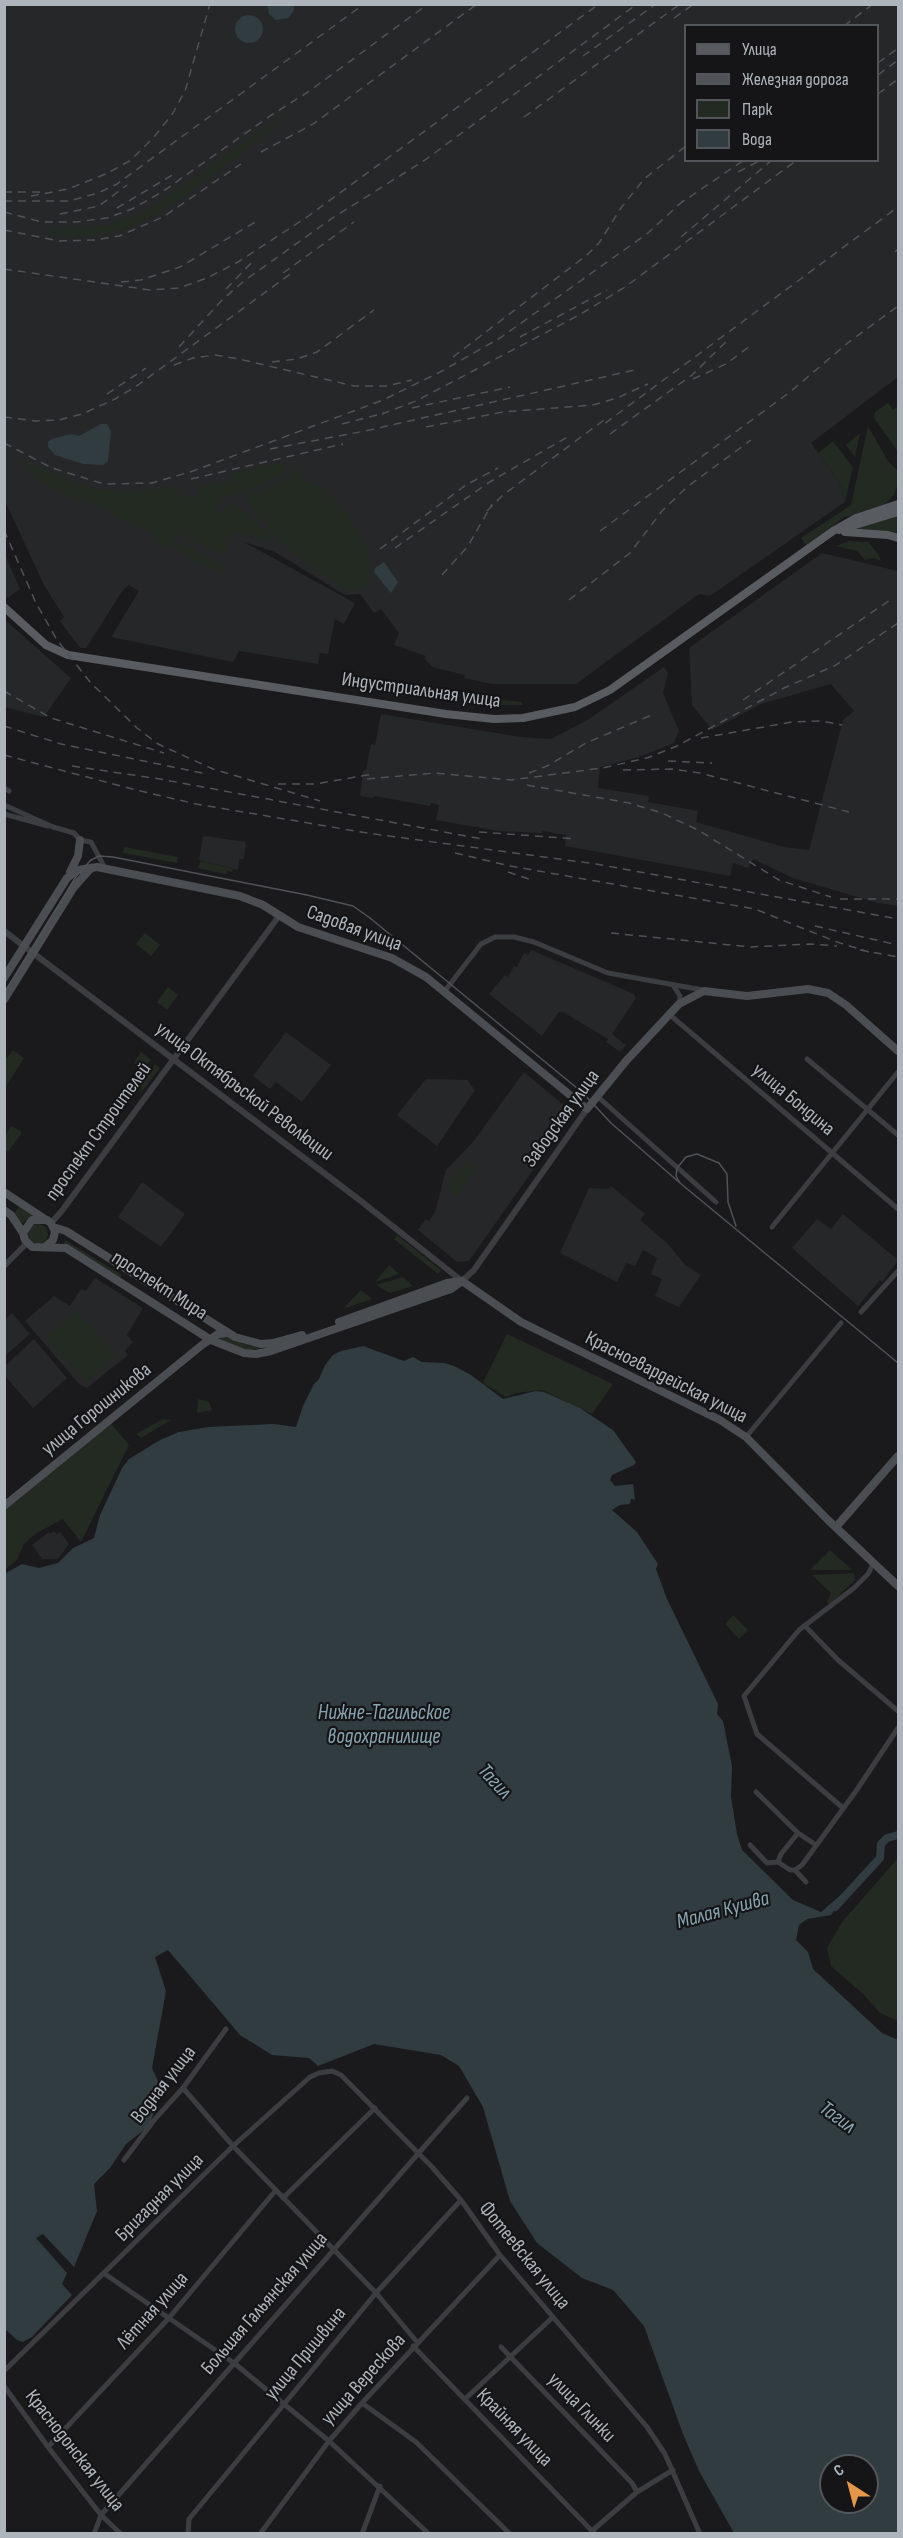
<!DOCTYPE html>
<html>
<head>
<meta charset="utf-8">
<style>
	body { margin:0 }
	#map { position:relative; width:903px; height:2538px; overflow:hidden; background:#1a1a1c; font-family:"Sofia Sans Condensed",sans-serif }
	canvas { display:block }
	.frame { position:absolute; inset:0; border:6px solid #aeb4bb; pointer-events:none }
	.legend { position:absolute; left:684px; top:24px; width:195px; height:138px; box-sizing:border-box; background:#151517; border:2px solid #525559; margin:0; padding:8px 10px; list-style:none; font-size:18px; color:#aeb4bb }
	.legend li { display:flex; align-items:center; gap:12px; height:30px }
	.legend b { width:30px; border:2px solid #525559 }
	.north { position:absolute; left:819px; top:2454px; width:60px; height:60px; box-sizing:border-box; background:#151517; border:2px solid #525559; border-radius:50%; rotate:324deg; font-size:16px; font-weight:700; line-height:24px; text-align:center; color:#aeb4bb }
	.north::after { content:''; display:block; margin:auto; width:21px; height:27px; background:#e59649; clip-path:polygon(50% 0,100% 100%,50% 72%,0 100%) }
</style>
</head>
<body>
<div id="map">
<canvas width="903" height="2538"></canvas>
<div class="frame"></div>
<ul class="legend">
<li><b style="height:8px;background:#585b60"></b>Улица</li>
<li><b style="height:8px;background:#4f5256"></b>Железная дорога</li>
<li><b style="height:16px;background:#222a22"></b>Парк</li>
<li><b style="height:16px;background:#313c40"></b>Вода</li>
</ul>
<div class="north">С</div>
</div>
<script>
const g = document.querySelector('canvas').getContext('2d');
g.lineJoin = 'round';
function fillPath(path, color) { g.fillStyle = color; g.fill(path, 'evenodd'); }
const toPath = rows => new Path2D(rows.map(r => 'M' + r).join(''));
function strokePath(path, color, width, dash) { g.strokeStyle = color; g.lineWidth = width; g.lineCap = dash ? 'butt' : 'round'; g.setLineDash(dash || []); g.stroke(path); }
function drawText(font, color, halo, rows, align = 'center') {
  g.font = font + ' "Sofia Sans Condensed",sans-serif'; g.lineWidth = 4.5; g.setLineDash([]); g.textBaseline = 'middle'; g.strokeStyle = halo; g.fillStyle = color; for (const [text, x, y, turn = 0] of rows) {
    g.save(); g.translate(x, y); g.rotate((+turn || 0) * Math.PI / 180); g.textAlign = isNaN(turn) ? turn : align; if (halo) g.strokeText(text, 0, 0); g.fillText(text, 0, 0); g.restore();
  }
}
const built = toPath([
	[5,5,898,5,898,377,811,443,839,482,845,502,710,596,699,594,576,684,492,684,464,678,465,675,432,667,425,659,426,656,394,645,399,633,381,609,374,613,360,594,345,595,275,552,244,542,355,603,344,624,335,619,328,654,320,653,318,664,239,651,233,662,111,637,139,591,129,585,123,590,86,648,80,648,60,621,64,617,44,585,5,501],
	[686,26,878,26,878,160,686,160],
	[822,553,898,571,898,906,878,903,793,878,753,859,748,868,733,863,730,876,565,846,566,835,543,831,542,833,498,831,436,820,439,805,431,803,430,806,374,796,373,798,360,796,363,771,366,770,371,744,375,745,381,714,521,737,551,739,589,719,664,667,668,673,663,693,679,731,674,743,639,757,600,767,598,788,649,796,648,802,698,811,696,822,784,847,809,850,843,720,854,711,831,684,761,704,712,730,692,705,689,648],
	[5,555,20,589,8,598,5,595],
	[4,619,71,678,44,717,5,707],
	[205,836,246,842,244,858,239,860,238,870,199,860,203,837],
	[531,950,634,994,636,998,612,1034,626,1045,620,1052,606,1042,608,1039,563,1012,559,1012,542,1036,489,994,505,975,508,977,514,966,517,967,524,953,528,955],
	[286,1032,331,1065,302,1102,276,1082,270,1089,253,1076],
	[524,1072,573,1113,469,1261,457,1262,418,1230,426,1219,429,1221,435,1212,446,1170,473,1142],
	[426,1079,467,1080,475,1090,437,1146,397,1115],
	[142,1182,185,1214,161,1247,118,1217],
	[611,1186,645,1214,640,1220,667,1243,685,1265,701,1275,679,1307,655,1296,662,1279,651,1274,657,1258,643,1250,635,1266,626,1263,617,1282,560,1253,589,1188,609,1189],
	[843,1214,898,1260,882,1282,880,1280,858,1306,792,1248,817,1219,831,1229],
	[95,1278,143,1308,127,1335,133,1342,125,1351,128,1355,87,1388,79,1384,25,1321,54,1296,70,1306,81,1289,86,1291],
	[12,1313,30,1334,5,1356,5,1319],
	[34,1339,67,1378,33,1408,5,1376,4,1367],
	[54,1531,57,1534,60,1532,69,1544,58,1559,42,1559,32,1545,49,1532,50,1534]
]);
const green = toPath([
	[288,111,273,127,212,176,179,200,145,220,124,229,94,236,66,237,49,234,52,228,85,228,107,226,146,211],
	[888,403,893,410,898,406,898,452,874,418,875,412],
	[868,426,888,461,898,471,898,483,894,495,885,504,843,518,806,545,801,538,851,505],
	[860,433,855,457,846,445],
	[833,441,853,467,845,502,839,482,818,453],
	[13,456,90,488,130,493,173,486,181,497,187,495,192,500,197,496,198,487,210,484,234,483,234,480,228,474,285,462,285,472,248,491,221,497,215,506,218,513,221,513,226,505,236,501,233,505,248,514,286,549,272,539,265,540,236,532,227,537,226,555,190,540,179,530,179,536,174,540,175,543,185,546,223,564,224,573,193,560,173,547,160,545,150,537,154,533,125,522,109,510,79,500,43,484],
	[301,467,304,480,325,490,347,514,367,547,370,559,369,580,362,590,346,590,293,553,252,510,248,496,281,481],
	[897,516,898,535,855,529],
	[849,541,868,542,878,554,881,561,873,558,865,560,857,551,836,546],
	[482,694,482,702,494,699,512,701,522,702,522,705,481,705,475,700],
	[124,847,178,857,177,863,123,853],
	[201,861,233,869,232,872,227,871,226,874,197,868],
	[145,933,160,945,151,956,136,944],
	[168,987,178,995,167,1010,157,1002],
	[13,1050,24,1058,5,1088,5,1060],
	[141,1052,151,1060,143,1070,134,1063],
	[155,1064,160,1068,140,1094,141,1082],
	[11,1126,21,1131,21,1134,8,1152,5,1150,5,1136],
	[466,1160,477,1168,457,1196,447,1188],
	[19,1206,33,1215,20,1225,14,1214],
	'28 1234a10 10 0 1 1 20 0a10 10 0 1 1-20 0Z',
	[397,1235,441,1270,438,1274,394,1239],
	[65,1240,122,1275,120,1278,64,1244],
	[389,1265,399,1274,375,1282],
	[403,1277,413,1286,390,1293,376,1285],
	[361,1290,372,1299,343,1309],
	[76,1311,116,1355,86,1382,46,1338],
	[507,1334,613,1384,592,1414,542,1390,516,1393,506,1397,483,1383],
	[222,1336,250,1346,280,1345,246,1351,218,1339],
	[198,1399,209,1402,212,1410,197,1413],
	[163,1419,171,1420,141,1438,136,1434],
	[111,1423,129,1445,81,1542,63,1519,35,1534,24,1544,17,1560,5,1570,5,1510],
	[830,1550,852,1570,810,1570],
	[854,1573,855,1580,830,1604,827,1602,831,1593,812,1575],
	[733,1615,748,1630,739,1639,725,1624],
	[898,1858,898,2021,880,2013,863,1994,831,1966,827,1948,842,1922]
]);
const water = toPath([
	[267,4,294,5,294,10,289,18,276,20,269,14],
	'235 29a14 14 0 1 1 28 0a14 14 0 1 1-28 0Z',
	[101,424,107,424,111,431,108,461,103,465,83,464,55,455,48,447,48,442,52,439,71,434,79,436],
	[384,562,398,582,391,593,374,572,375,568],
	[363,1346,404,1361,413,1357,422,1362,444,1363,454,1366,471,1375,503,1399,536,1391,544,1392,580,1408,613,1430,636,1462,634,1465,612,1475,610,1480,615,1486,633,1484,635,1500,631,1499,630,1504,620,1505,612,1510,637,1532,658,1564,656,1569,667,1599,718,1704,717,1714,723,1721,732,1766,731,1797,737,1834,742,1850,793,1900,821,1912,850,1887,831,1915,807,1919,799,1925,796,1940,808,1952,813,1969,882,2033,898,2040,898,2533,734,2533,699,2471,683,2434,644,2326,613,2290,582,2278,537,2243,510,2201,483,2107,459,2066,441,2055,374,2044,318,2066,309,2058,272,2055,240,2035,168,1950,155,1957,166,1991,152,2068,162,2090,149,2126,126,2144,110,2168,94,2184,97,2211,74,2267,43,2234,36,2238,67,2273,62,2284,72,2295,32,2337,23,2342,17,2340,5,2329,4,1574,22,1564,39,1568,58,1563,73,1548,94,1538,100,1515,122,1468,129,1459,160,1440,179,1432,208,1427,273,1424,296,1427,303,1406,314,1384,319,1379,325,1365,333,1355,341,1351],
	[831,2466,867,2466,867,2502,831,2502]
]);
const river = toPath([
	[835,1907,880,1858,881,1844,887,1838,898,1835]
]);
const minor = toPath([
	[4,788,9,791],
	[4,805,53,827,74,833,80,840,91,842,105,868],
	[4,814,48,826],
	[673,985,680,996,679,1004],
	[444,992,481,944,495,937,514,937,534,942,608,973,703,990],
	[670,1015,898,1209],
	[807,1059,898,1135],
	[597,1096,716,1202],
	[772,1227,898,1072],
	[861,1312,898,1271],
	[746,1437,841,1323],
	[805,1626,838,1660,898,1711],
	[756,1792,798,1833,816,1845],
	[843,1808,757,1734,744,1696,799,1630,854,1588,868,1574,873,1564],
	[750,1845,767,1863,778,1862],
	[778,1862,790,1870,795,1870,806,1882],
	[778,1862,781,1854,798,1833],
	[795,1870,802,1865,856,1791,898,1728],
	[183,2088,233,2146,376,2293,417,2342],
	[124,2160,155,2119,183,2088,226,2029],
	[283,2198,375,2108],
	[105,2274,234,2363,329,2441,429,2534],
	[413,2346,595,2534],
	[501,2347,632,2483,637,2492],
	[4,2371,233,2146,310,2077,319,2073,332,2071,341,2075,432,2167,461,2200,500,2255,647,2427,665,2454,700,2534],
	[4,2386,48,2447,101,2515,121,2534],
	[465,2399,553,2317],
	[362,2403,416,2442,510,2534],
	[48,2447,168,2319,276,2190],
	[593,2530,637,2492,673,2470],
	[94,2534,101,2515,467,2098],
	[188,2534,189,2519,376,2293,461,2200],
	[260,2534,329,2441,362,2403,500,2255],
	[362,2534,380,2486]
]);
const tertiary = toPath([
	[4,931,357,1198,462,1281,474,1270,587,1109],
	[51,1223,61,1212,279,916],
	[4,1266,27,1243]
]);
const secondary = toPath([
	[70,872,78,856,80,840],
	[4,978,67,878,78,870,97,867,240,896,263,905,298,927,392,958,426,977,587,1109,626,1061,679,1004,704,991,747,996,808,989,828,993,846,1005,898,1051],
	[4,1000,74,887,91,868],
	[4,1192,51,1223,55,1232,53,1240,45,1247],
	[4,1210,11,1215,23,1233,25,1240,32,1247,66,1248,211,1340,244,1353,256,1354,271,1351,451,1289,462,1281],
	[53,1227,66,1231,235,1337,261,1344,273,1343,302,1335],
	[23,1233,32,1220,47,1220],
	[462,1281,521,1322,720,1420,746,1437,828,1520,898,1586],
	[339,1322,447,1283,461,1281],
	[4,1506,202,1345,218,1334,228,1333],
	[836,1527,898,1456]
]);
const primary = toPath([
	[839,530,898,512],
	[845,532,888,535,898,538],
	[4,607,46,645,68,655,446,714,494,719,523,718,575,707,610,690,833,531,856,518,898,504]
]);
const tram = toPath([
	[4,993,77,875,91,860,99,856,113,857,307,895,353,906,370,918,583,1093,611,1123,680,1183,898,1363],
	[680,1183,676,1176,677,1168,686,1157,697,1154,719,1163,727,1174,728,1202,736,1226]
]);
const rail = toPath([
	[674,18,694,4],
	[844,26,873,4],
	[583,56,656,4],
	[878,63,898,48],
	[878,75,898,60],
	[878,94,898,79],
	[524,117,680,4],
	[261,152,313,124,477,4],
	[738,172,761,160],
	[4,192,40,192],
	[31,196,68,189,108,173,131,160,154,137,173,113,185,91,210,4],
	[4,201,69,201,98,193,117,184,364,4],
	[678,205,744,160],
	[117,208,174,174],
	[4,212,42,222,76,222,107,218,132,209,162,192,270,116,308,92,428,4],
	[60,214,99,206,127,185],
	[4,230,59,241,95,240,119,236,163,217,241,164],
	[681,237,772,160],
	[895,252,898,249],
	[4,269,150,290,179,288,207,278,238,262,307,217,599,4],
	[283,273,354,222],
	[121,282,141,280,180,267,257,221],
	[226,289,255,259],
	[520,337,607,290],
	[845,345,898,306],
	[179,347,223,299,244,281,331,219,425,160,637,4],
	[453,357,587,255,599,243,621,208,644,179,686,146],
	[272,362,297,359,317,352,374,310],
	[174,365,193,358,215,355,239,359,354,386,387,386,412,380],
	[693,379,726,364,750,346],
	[107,394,146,368],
	[412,408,510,387],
	[382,414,416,401,581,314,625,287,797,160],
	[4,417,35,421,59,420,82,414,115,399,138,385,293,272],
	[342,424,388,412],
	[426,427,503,412,593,405,617,398,648,384],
	[610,434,692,375,728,340],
	[4,443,52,468,104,484,152,483,193,471,383,400,442,371,500,338,648,233,684,200],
	[270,449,365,431,639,369],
	[191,479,343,444],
	[487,511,503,495,604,420,604,424,898,207],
	[4,530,36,603,57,640,90,682,137,728,158,744,213,769,320,801],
	[600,531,790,392,850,341],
	[395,548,488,483,571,435],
	[380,549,466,485,498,468],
	[442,575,468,546,492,504],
	[569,600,630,553,662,511,687,487,751,440],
	[4,691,51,718,164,753],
	[743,700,893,598],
	[4,726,61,744,207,774],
	[701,738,792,722,822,721,842,725],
	[4,755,136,790,196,804,367,833,596,864,898,919],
	[668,761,712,763],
	[72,766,160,779,482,839],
	[623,770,672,769,700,773,849,812],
	[529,773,547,766,586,743,654,714],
	[367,779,435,773,511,780,602,768,647,758,677,746,784,688,836,665,898,623],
	[278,784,315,784,373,774],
	[527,785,629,803,662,813,698,830,779,880,831,897],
	[479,832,576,839],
	[455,853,510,866,755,909,837,942,869,952],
	[508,872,532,880],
	[840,899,898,899],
	[815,926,898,945],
	[611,933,751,947,809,944,837,946],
	[860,950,898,957]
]);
const streetNames = [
	["Индустриальная улица",421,691,8],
	["Садовая улица",354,929,20],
	["улица Октябрьской Революции",244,1092,37],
	["улица Бондина",793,1100,40],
	["Заводская улица",562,1119,-54],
	["проспект Строителей",99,1132,-54],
	["проспект Мира",159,1286,33],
	["Красногвардейская улица",666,1378,27],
	["улица Горошникова",97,1410,-39],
	["Водная улица",164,2085,-52],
	["Бригадная улица",160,2198,-45],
	["Фотеевская улица",524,2256,51],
	["Большая Гальянская улица",265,2304,-49],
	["Лётная улица",153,2311,-48],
	["улица Пришвина",306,2354,-50],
	["улица Верескова",364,2380,-48],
	["улица Глинки",581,2408,46],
	["Крайняя улица",514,2428,46],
	["Краснодонская улица",74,2451,52]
];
const waterNames = [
	["Нижне-Тагильское",384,1714],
	["водохранилище",384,1738],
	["Тагил",494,1782,47],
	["Малая Кушва",723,1911,-15],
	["Тагил",837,2118,36]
];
fillPath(built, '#262729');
fillPath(green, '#222a22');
fillPath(water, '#313c40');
strokePath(river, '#313c40', 8);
strokePath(minor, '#3b3d41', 5);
strokePath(tertiary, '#3b3d41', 6);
strokePath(secondary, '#4a4d51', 8);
strokePath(primary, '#585b60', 8);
strokePath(tram, '#4f5256', 1.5);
strokePath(rail, '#4f5256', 1.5, [8, 6]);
drawText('20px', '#aeb4bb', '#151517', streetNames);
drawText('italic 21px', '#88a6b2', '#151517', waterNames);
</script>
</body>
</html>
